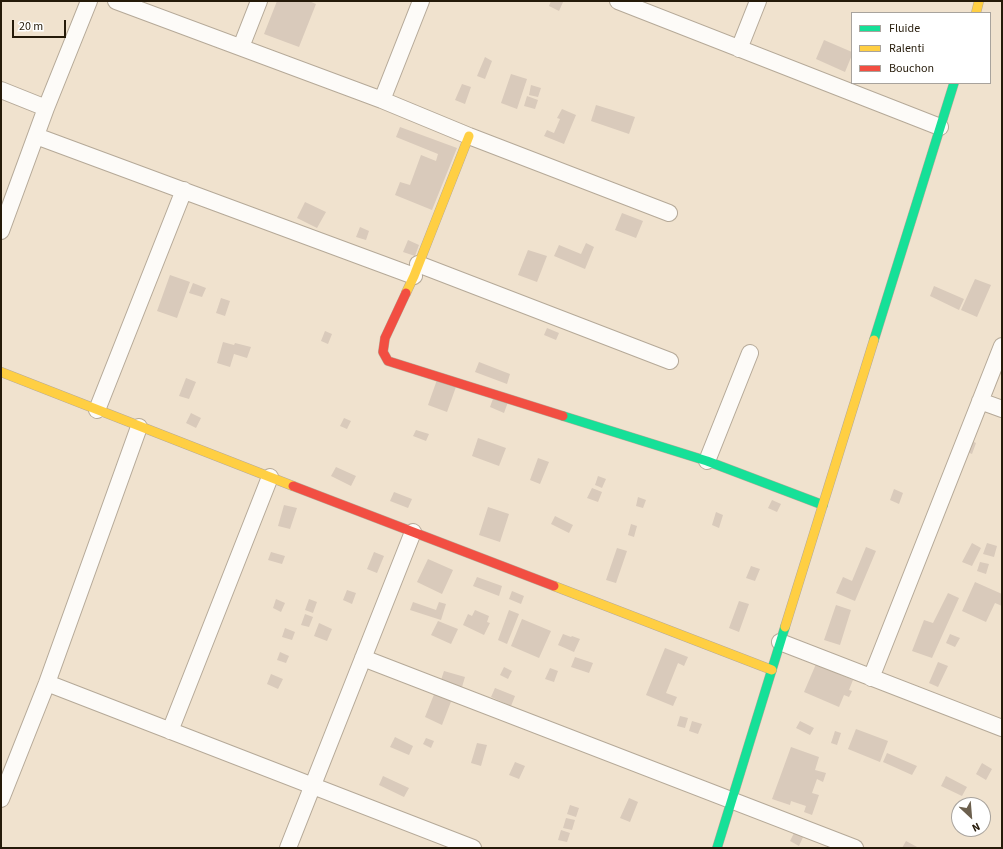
<!DOCTYPE html>
<html>
<head>
<meta charset="utf-8">
<style>
	body { margin:0 }
	#map { position:relative; width:1003px; height:849px; overflow:hidden; background:#f0e2ce; font-family:"Source Sans 3",sans-serif }
	canvas { display:block }
	.frame { position:absolute; inset:0; border:2px solid #251a09; pointer-events:none }
	.legend { position:absolute; left:851px; top:12px; width:140px; height:72px; box-sizing:border-box; background:#fff; border:1px solid #a8a39d; margin:0; padding:5px 7px; list-style:none; font-size:12px; color:#251a09 }
	.legend li { display:flex; align-items:center; gap:8px; height:20px }
	.legend b { width:20px; border:1px solid #a8a39d }
	.north { position:absolute; left:951px; top:797px; width:40px; height:40px; box-sizing:border-box; background:#fff; border:1px solid #a8a39d; border-radius:50%; rotate:154deg; font-size:11px; font-weight:700; line-height:16px; text-align:center; color:#251a09 }
	.north::after { content:''; display:block; margin:auto; width:14px; height:18px; background:#6c604e; clip-path:polygon(50% 0,100% 100%,50% 72%,0 100%) }
	.scale { position:absolute; left:12px; top:20px; width:54px; height:18px; box-sizing:border-box; border:2px solid #251a09; border-top:0; padding-left:5px; font-size:12px; line-height:14px; white-space:nowrap; color:#251a09; -webkit-text-stroke:3px #fff; paint-order:stroke }
</style>
</head>
<body>
<div id="map">
<canvas width="1003" height="849"></canvas>
<div class="frame"></div>
<ul class="legend">
<li><b style="height:5px;background:#16e098"></b>Fluide</li>
<li><b style="height:5px;background:#ffcf43"></b>Ralenti</li>
<li><b style="height:5px;background:#f24e42"></b>Bouchon</li>
</ul>
<div class="north">N</div>
<div class="scale">20 m</div>
</div>
<script>
const g = document.querySelector('canvas').getContext('2d');
g.lineJoin = 'round';
function fillPath(path, color) { g.fillStyle = color; g.fill(path, 'evenodd'); }
const toPath = rows => new Path2D(rows.map(r => 'M' + r).join(''));
function strokePath(path, color, width, dash) { g.strokeStyle = color; g.lineWidth = width; g.lineCap = dash ? 'butt' : 'round'; g.setLineDash(dash || []); g.stroke(path); }
const building = toPath([
	[277,1,309,1,316,4,299,47,264,34],
	[551,1,563,2,559,11,549,6],
	[824,40,852,52,852,55,845,72,816,59],
	[485,57,492,61,485,79,477,76],
	[511,74,527,79,517,109,501,103],
	[462,84,471,87,465,104,455,100],
	[531,85,541,88,538,97,529,95],
	[527,96,538,100,535,109,524,106],
	[596,105,635,117,629,134,591,121],
	[562,109,576,115,564,144,544,136,547,130,554,133,560,119,557,118],
	[400,127,457,148,432,210,395,195,400,182,410,185,421,155,436,161,438,154,396,137],
	[305,202,326,212,317,228,297,218],
	[622,213,643,221,636,238,615,230],
	[360,227,369,231,366,240,356,237],
	[408,240,419,245,415,256,403,252],
	[586,243,594,247,585,269,554,256,559,245,581,254],
	[528,250,547,256,537,282,518,275],
	[170,275,190,282,177,318,157,311],
	[975,279,991,285,977,317,961,310],
	[193,283,206,288,202,297,189,293],
	[934,286,964,299,959,310,930,296],
	[221,298,230,301,225,316,216,313],
	[547,328,559,333,556,340,544,335],
	[325,331,332,334,328,344,321,341],
	[223,342,234,345,235,343,251,347,247,358,234,354,230,367,217,363],
	[479,362,510,374,507,384,475,372],
	[438,377,457,384,447,412,428,405],
	[186,378,196,382,189,399,179,396],
	[494,396,508,402,504,413,490,407],
	[191,413,201,418,196,428,186,423],
	[344,418,351,421,347,429,340,426],
	[416,430,429,434,426,441,413,436],
	[478,438,506,448,499,466,472,456],
	[967,439,976,443,972,454,963,450],
	[538,458,549,462,540,484,530,480],
	[336,467,356,476,351,486,331,476],
	[598,476,606,479,602,488,595,485],
	[592,488,602,492,598,502,587,498],
	[894,489,903,493,899,504,890,500],
	[394,492,412,499,408,508,390,501],
	[638,497,646,500,643,508,636,506],
	[772,500,781,504,777,512,768,508],
	[284,505,297,508,290,529,278,526],
	[488,507,509,514,500,542,479,535],
	[716,512,723,515,719,528,712,525],
	[555,516,573,525,569,533,551,524],
	[631,524,637,526,634,537,628,535],
	[972,543,981,548,972,566,962,562],
	[987,543,997,546,994,557,983,554],
	[866,547,876,551,855,601,836,593,843,577,852,581],
	[617,548,627,551,616,583,606,580],
	[271,552,285,556,282,564,268,560],
	[374,552,384,556,377,573,367,569],
	[428,559,453,570,442,594,417,582],
	[980,562,989,564,986,574,977,571],
	[751,566,760,569,755,581,746,578],
	[477,577,502,586,499,596,473,586],
	[975,582,1002,594,1002,606,995,603,986,622,962,611],
	[347,590,356,593,352,604,343,600],
	[512,591,524,596,521,604,509,599],
	[948,593,959,598,932,658,912,651,924,620,933,623],
	[276,599,285,603,281,612,273,608],
	[309,599,317,602,313,613,305,610],
	[739,601,749,604,739,632,729,628],
	[413,602,436,610,439,602,446,604,441,620,410,610],
	[836,605,851,610,840,645,824,640],
	[475,610,489,616,487,622,490,623,484,635,463,625,468,614,472,616],
	[509,610,519,614,507,644,498,640],
	[305,614,313,617,309,627,301,625],
	[522,619,551,631,539,658,511,646],
	[438,621,458,629,451,644,431,635],
	[319,623,332,629,327,641,314,636],
	[285,628,295,632,292,640,282,637],
	[563,634,571,637,572,636,580,639,574,652,558,645],
	[950,634,960,638,955,647,946,643],
	[665,648,688,657,684,666,678,663,666,693,677,697,673,706,646,695],
	[280,652,289,656,286,663,277,660],
	[575,657,593,663,589,673,571,667],
	[938,662,948,666,938,687,929,683],
	[816,664,853,680,849,690,852,691,849,697,844,695,839,707,804,692],
	[504,667,512,671,508,679,500,675],
	[550,668,558,671,554,682,545,679],
	[444,671,465,677,462,687,441,680],
	[271,674,283,679,278,689,267,684],
	[495,688,515,696,511,706,491,697],
	[435,692,452,699,442,725,425,717],
	[680,716,688,718,685,728,677,726],
	[692,721,702,724,698,734,689,731],
	[800,721,814,728,810,735,796,728],
	[856,729,888,741,880,762,848,749],
	[835,731,841,733,837,745,831,743],
	[395,737,413,746,409,755,390,747],
	[426,738,434,741,431,748,423,744],
	[477,743,487,745,481,766,471,763],
	[791,747,819,757,815,770,826,773,823,782,817,779,812,793,819,795,812,815,804,812,806,806,791,801,790,805,772,799],
	[887,753,917,766,912,775,883,762],
	[515,762,525,766,519,779,509,775],
	[982,763,992,769,986,780,976,774],
	[383,776,409,788,404,797,379,785],
	[946,776,967,787,962,796,941,786],
	[629,798,638,802,630,822,620,818],
	[570,805,579,808,576,817,567,814],
	[566,818,575,820,572,830,563,828],
	[561,830,570,833,567,842,558,840],
	[795,831,804,835,799,846,790,841],
	[906,841,919,848,902,848]
]);
const street = toPath([
	[116,1,382,100,469,136,669,213],
	[618,1,940,127],
	[241,47,259,1],
	[739,49,758,1],
	[1,90,46,108],
	[382,100,421,1],
	[36,136,414,276],
	[1,231,46,108,89,1],
	[418,264,670,361],
	[980,401,1002,409],
	[97,410,184,190],
	[707,461,750,353],
	[780,642,1002,728],
	[363,658,855,848],
	[871,678,1002,346],
	[47,683,473,848],
	[170,731,270,477],
	[1,799,47,683,139,427],
	[288,848,413,532]
]);
const fast = toPath([
	[874,340,954,83],
	[563,416,707,461,823,505],
	[717,848,785,627]
]);
const slow = toPath([
	[976,13,979,1],
	[406,293,414,276,469,136],
	[1,372,293,486],
	[554,586,772,670],
	[785,627,874,340]
]);
const jam = toPath([
	[406,293,385,338,383,352,388,361,563,416],
	[293,486,554,586]
]);
fillPath(building, '#d9cabb');
strokePath(street, '#b5a998', 18);
strokePath(fast, '#b5a998', 10);
strokePath(slow, '#b5a998', 10);
strokePath(jam, '#b5a998', 10);
strokePath(street, '#fdfbf8', 16);
strokePath(fast, '#16e098', 9);
strokePath(slow, '#ffcf43', 9);
strokePath(jam, '#f24e42', 9);
</script>
</body>
</html>
